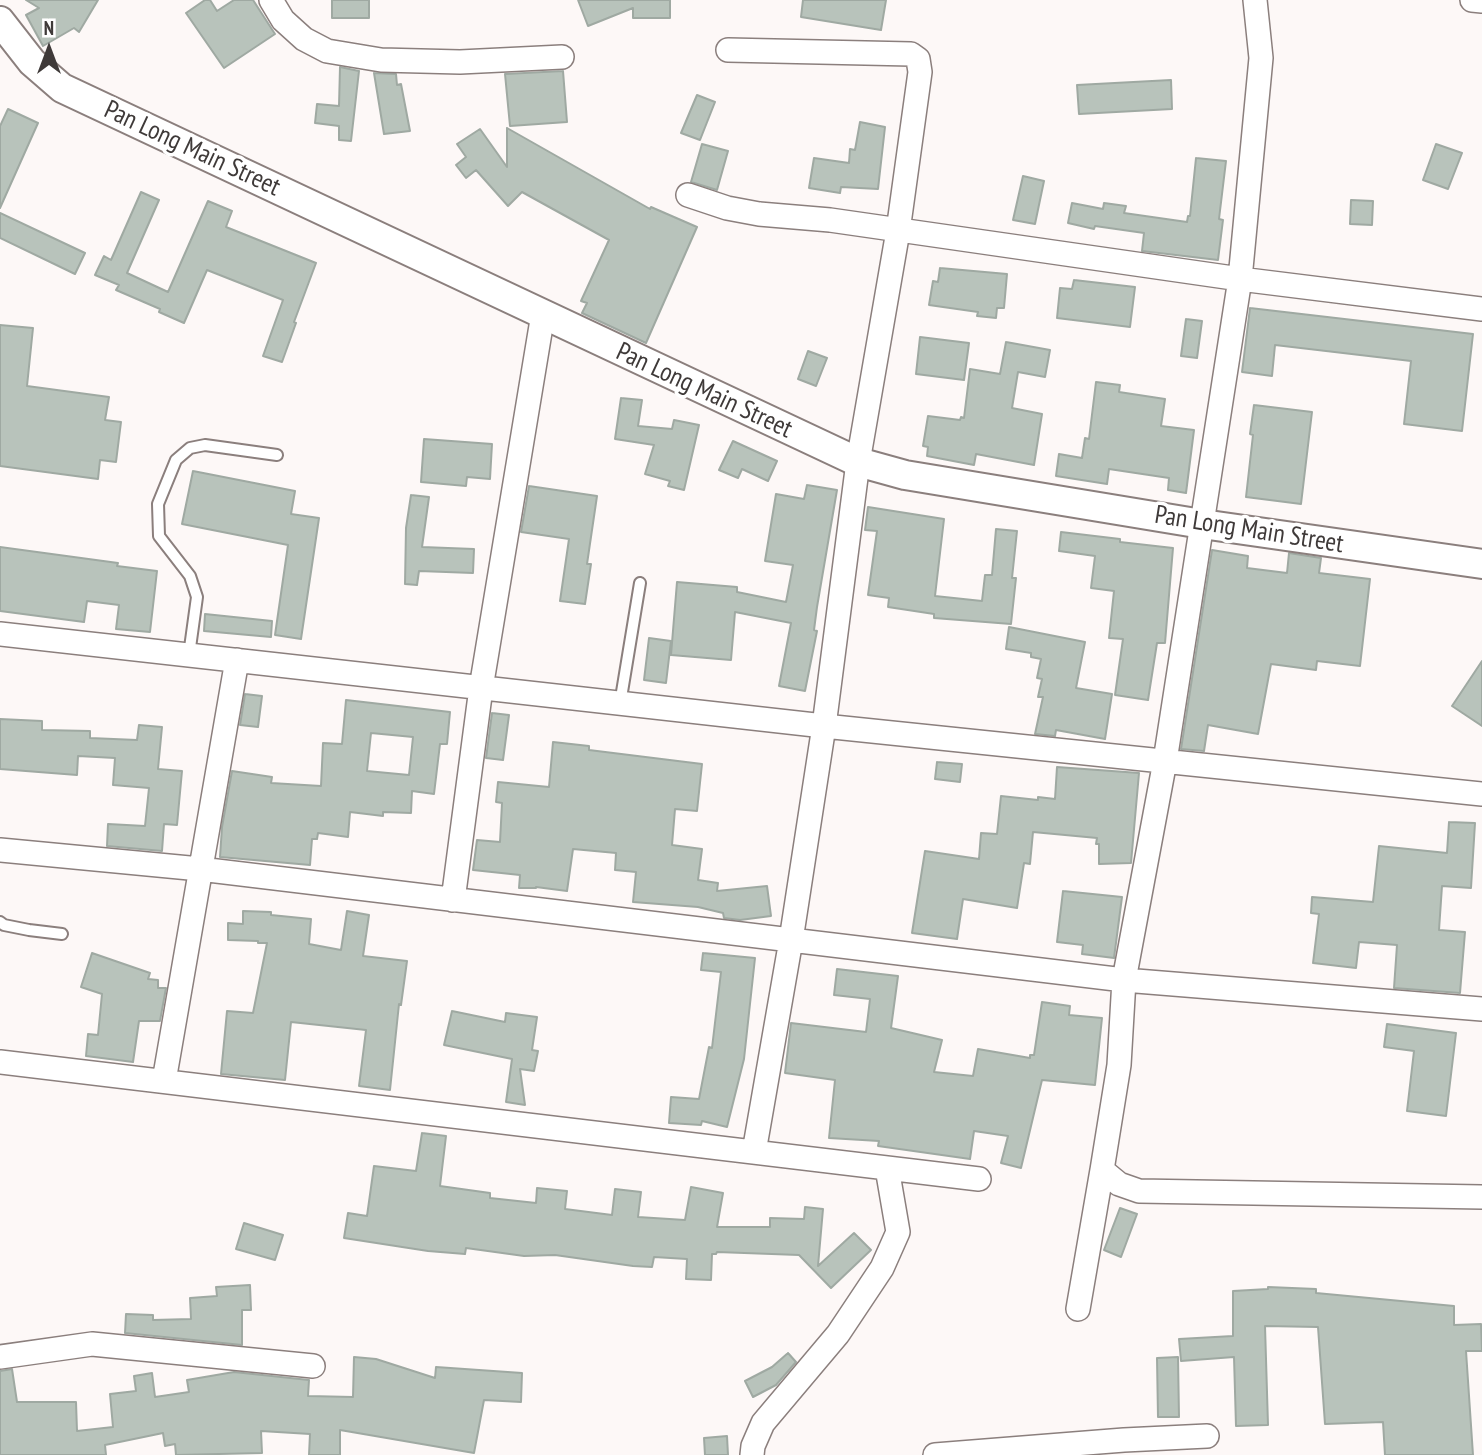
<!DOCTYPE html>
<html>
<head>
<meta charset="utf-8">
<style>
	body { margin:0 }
	#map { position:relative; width:1482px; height:1455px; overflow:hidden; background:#fdf8f7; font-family:"PT Sans Narrow",sans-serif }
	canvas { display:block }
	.north { position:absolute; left:14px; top:14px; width:70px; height:70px; -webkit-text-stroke:5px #fff; paint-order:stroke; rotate:0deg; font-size:19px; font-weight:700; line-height:28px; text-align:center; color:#3f3a39 }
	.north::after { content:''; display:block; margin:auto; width:24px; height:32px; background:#3f3a39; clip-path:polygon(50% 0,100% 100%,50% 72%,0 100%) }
</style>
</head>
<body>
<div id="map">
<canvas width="1482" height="1455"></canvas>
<div class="north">N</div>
</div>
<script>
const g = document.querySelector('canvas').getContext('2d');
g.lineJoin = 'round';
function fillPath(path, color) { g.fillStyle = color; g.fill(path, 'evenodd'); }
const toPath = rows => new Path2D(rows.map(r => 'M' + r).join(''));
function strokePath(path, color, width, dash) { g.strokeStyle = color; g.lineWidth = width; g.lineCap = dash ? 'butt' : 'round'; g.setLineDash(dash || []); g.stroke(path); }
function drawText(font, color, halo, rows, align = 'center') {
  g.font = font + ' "PT Sans Narrow",sans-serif'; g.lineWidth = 7; g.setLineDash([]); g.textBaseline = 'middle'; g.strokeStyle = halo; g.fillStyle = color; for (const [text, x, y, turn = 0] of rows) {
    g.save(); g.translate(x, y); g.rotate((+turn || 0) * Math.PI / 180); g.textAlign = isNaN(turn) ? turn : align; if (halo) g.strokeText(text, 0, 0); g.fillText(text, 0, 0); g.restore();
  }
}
const building = toPath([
	[26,0,98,0,79,32,74,28,43,46,26,15,39,8,26,0],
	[205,0,210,0,217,11,234,0,253,0,275,34,224,68,186,13,205,0],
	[332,0,369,0,369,18,332,18,332,0],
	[578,0,670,0,670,18,633,18,633,8,588,26,578,0],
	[803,0,886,0,881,30,801,17,803,0],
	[340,67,359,71,351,141,339,140,339,126,315,123,317,104,339,106,340,67],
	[563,71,567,122,510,126,505,74,563,71],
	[374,73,396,74,397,85,401,84,410,131,384,134,374,73],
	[1171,80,1172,109,1079,114,1077,85,1171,80],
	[697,95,715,102,700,140,681,133,697,95],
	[8,109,38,123,0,208,0,126,8,109],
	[860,122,885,127,878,189,841,187,840,193,809,188,814,158,849,163,850,149,855,150,860,122],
	[507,128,650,209,651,207,697,227,646,343,582,313,587,303,581,301,609,240,522,192,508,206,476,170,466,178,456,165,466,157,457,144,480,129,507,167,507,128],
	[702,144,728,151,717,190,691,182,702,144],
	[1436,144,1462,153,1448,189,1423,180,1436,144],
	[1196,158,1226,161,1219,219,1223,220,1218,260,1142,251,1144,233,1095,226,1094,229,1068,223,1072,203,1103,209,1104,203,1126,206,1124,213,1187,222,1188,216,1190,216,1196,158],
	[1023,176,1044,181,1035,224,1013,220,1023,176],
	[141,192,159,200,127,273,168,292,208,201,232,211,226,227,316,263,294,322,296,323,282,362,263,356,283,300,207,270,184,323,159,312,160,309,116,290,119,285,95,275,104,256,111,260,141,192],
	[1351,200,1373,201,1372,225,1350,224,1351,200],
	[0,213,85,253,75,274,0,238,0,213],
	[940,268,1007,274,1004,308,997,308,996,318,977,316,978,312,929,305,933,281,938,282,940,268],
	[1074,280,1135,287,1130,327,1057,318,1060,288,1072,289,1074,280],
	[1250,308,1473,334,1462,431,1404,424,1411,361,1275,345,1272,376,1242,372,1250,308],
	[1186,319,1202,321,1197,358,1181,356,1186,319],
	[0,325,33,328,27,386,109,397,105,420,121,422,116,462,100,460,98,479,0,466,0,325],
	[920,337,969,343,964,380,916,374,920,337],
	[1006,342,1050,350,1045,377,1018,372,1012,408,1042,414,1034,465,976,454,974,465,927,456,928,447,923,446,928,416,960,420,961,417,964,418,970,369,1000,374,1006,342],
	[808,351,827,358,816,386,798,379,808,351],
	[1096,382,1120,385,1119,392,1165,399,1161,426,1194,430,1186,493,1168,490,1169,478,1109,469,1107,484,1056,476,1059,454,1082,458,1085,438,1089,439,1096,382],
	[621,398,642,400,638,426,672,429,674,420,699,425,684,490,668,486,670,481,645,474,654,445,615,439,621,398],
	[1254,405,1312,412,1301,504,1246,497,1253,435,1250,434,1254,405],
	[424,439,492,444,490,479,467,477,466,486,421,482,424,439],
	[733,441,777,461,768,481,742,469,738,478,719,470,733,441],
	[193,471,295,491,291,514,319,518,301,639,275,635,288,545,182,524,193,471],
	[807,485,837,490,817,607,814,630,817,631,805,691,779,686,791,623,735,612,731,660,671,655,677,582,737,587,737,592,786,602,793,565,765,561,776,494,804,499,807,485],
	[529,486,597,496,587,564,591,564,585,604,560,601,569,539,521,532,529,486],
	[411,495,429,497,422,547,474,549,473,573,419,571,417,585,405,584,406,528,411,495],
	[868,507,944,519,935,596,982,601,985,575,992,575,996,529,1017,531,1012,578,1016,578,1011,624,934,618,934,614,888,607,889,598,868,595,877,531,865,530,868,507],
	[1061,532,1120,539,1120,542,1173,548,1165,643,1157,643,1148,700,1115,695,1123,639,1109,638,1114,591,1091,588,1095,556,1059,551,1061,532],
	[0,547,118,563,117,566,157,571,150,632,116,629,119,605,87,601,84,622,0,611,0,547],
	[1212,550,1248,556,1247,568,1287,573,1289,553,1321,558,1319,573,1370,579,1360,666,1317,661,1316,670,1271,664,1258,734,1208,725,1204,751,1181,749,1212,550],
	[205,614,272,621,271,637,204,631,205,614],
	[1009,627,1085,642,1076,688,1112,694,1105,739,1056,730,1055,736,1035,734,1043,697,1038,697,1042,679,1037,678,1041,659,1031,657,1031,653,1006,649,1009,627],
	[649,638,671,641,666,683,644,680,649,638],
	[1482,661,1482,726,1452,706,1482,661],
	[245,694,262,696,258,727,240,725,245,694],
	[346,700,450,712,447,744,440,744,434,794,412,791,411,813,383,812,383,816,350,812,348,837,318,833,317,839,312,839,310,865,220,857,222,827,232,771,272,777,271,783,321,786,323,743,342,744,346,700],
	[371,733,413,737,409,775,367,771,371,733],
	[492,713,509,715,503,760,486,758,492,713],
	[0,719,42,721,42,730,90,731,90,738,137,740,139,725,162,727,158,769,182,771,177,825,164,824,162,851,107,846,108,824,145,826,149,788,113,785,115,758,78,756,77,775,0,769,0,719],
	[553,742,589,746,589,750,702,764,697,811,675,809,672,845,702,849,698,880,718,883,717,891,767,886,771,916,740,920,724,918,723,913,698,907,633,902,636,872,615,870,616,853,573,849,567,891,536,887,536,888,519,888,520,875,473,870,477,840,500,842,502,803,496,802,498,782,549,787,553,742],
	[937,762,962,764,960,782,935,779,937,762],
	[1057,767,1139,773,1131,863,1099,864,1099,844,1096,844,1097,838,1033,832,1030,864,1024,863,1017,908,963,899,957,939,912,933,925,851,979,859,981,833,997,834,1001,796,1038,800,1038,797,1055,799,1057,767],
	[1449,822,1475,823,1471,888,1442,886,1439,930,1465,932,1460,993,1394,988,1397,945,1359,942,1356,968,1313,963,1319,914,1311,913,1312,897,1373,902,1379,846,1447,853,1449,822],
	[1063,891,1122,897,1114,958,1082,954,1083,945,1057,942,1063,891],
	[243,911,271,912,271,915,311,919,309,944,341,950,347,911,369,915,363,956,407,961,401,1005,399,1004,390,1090,359,1086,366,1030,291,1022,285,1080,221,1074,227,1011,253,1013,267,943,258,943,258,941,228,940,228,923,243,924,243,911],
	[92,953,150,973,148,979,158,980,158,988,166,988,160,1021,139,1021,133,1062,86,1056,88,1034,98,1035,102,994,81,987,92,953],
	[703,953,755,958,744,1059,727,1127,702,1121,701,1125,669,1123,671,1097,699,1099,709,1047,712,1048,721,972,701,970,703,953],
	[837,969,898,976,891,1028,942,1040,934,1072,973,1076,978,1049,1030,1058,1030,1055,1034,1055,1042,1002,1070,1006,1069,1015,1102,1018,1095,1085,1042,1080,1021,1168,1001,1163,1008,1136,974,1131,970,1159,878,1146,879,1141,829,1138,835,1080,785,1073,791,1023,866,1032,870,999,834,995,837,969],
	[452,1011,505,1022,506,1013,537,1017,532,1050,538,1051,534,1071,520,1069,525,1105,506,1102,512,1059,444,1045,452,1011],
	[1387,1024,1456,1033,1446,1116,1407,1111,1414,1051,1384,1047,1387,1024],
	[422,1133,446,1136,440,1186,490,1193,490,1198,536,1203,537,1188,567,1191,565,1209,612,1215,615,1189,641,1192,638,1217,685,1220,691,1187,723,1193,717,1227,770,1227,770,1218,804,1219,805,1207,823,1209,818,1266,854,1233,871,1250,831,1288,799,1255,717,1252,716,1254,712,1254,711,1280,686,1279,687,1259,654,1257,652,1267,633,1266,555,1255,524,1256,466,1248,465,1254,428,1251,344,1238,348,1213,367,1216,374,1166,416,1171,422,1133],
	[1120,1208,1137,1214,1121,1257,1104,1250,1120,1208],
	[244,1223,283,1235,275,1260,236,1249,244,1223],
	[250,1285,251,1310,242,1310,242,1345,125,1333,126,1314,153,1315,153,1320,191,1319,190,1298,217,1296,216,1287,250,1285],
	[1268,1287,1316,1289,1316,1293,1454,1306,1454,1325,1481,1324,1482,1351,1466,1351,1473,1455,1385,1455,1383,1422,1325,1424,1318,1327,1265,1326,1268,1425,1236,1426,1234,1357,1181,1361,1179,1339,1233,1336,1233,1291,1268,1289,1268,1287],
	[788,1353,796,1362,776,1385,753,1397,745,1381,772,1367,788,1353],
	[354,1357,376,1359,435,1378,436,1367,522,1373,521,1402,484,1400,474,1453,340,1430,340,1455,309,1455,310,1434,261,1431,262,1453,176,1455,175,1444,165,1446,163,1433,105,1445,106,1455,0,1455,0,1371,12,1369,17,1402,76,1402,77,1431,113,1427,110,1394,136,1391,134,1376,152,1373,155,1397,189,1392,187,1380,234,1372,309,1380,308,1396,353,1397,354,1357],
	[1178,1357,1179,1417,1158,1417,1157,1358,1178,1357],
	[727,1436,728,1455,705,1455,704,1438,727,1436]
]);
const service = toPath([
	[189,655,197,597,190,576,159,536,158,504,176,460,190,448,205,445,277,455],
	[620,704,640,583],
	[0,922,4,925,29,930,62,934]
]);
const minor = toPath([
	[271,0,283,20,304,39,327,51,381,60,460,62,562,57],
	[1255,0,1261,58,1240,279,1165,761,1124,980,1119,1065,1102,1170,1119,1184,1139,1191,1482,1197],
	[1472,0,1482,1],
	[728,50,911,54,918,59,920,72,898,231,858,462,824,726,791,940,754,1152],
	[688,195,727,208,759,214,830,220,1240,279,1482,309],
	[0,634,824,726,1482,794],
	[0,850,200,869,1124,980,1482,1009],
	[453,900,481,688,543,314],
	[0,1062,979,1179],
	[164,1081,237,660],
	[1078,1309,1102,1170],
	[0,1357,92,1344,313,1366],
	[752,1455,753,1446,763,1423,838,1334,882,1268,898,1232,887,1168],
	[935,1455,1124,1440,1207,1436]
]);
const tertiary = toPath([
	[0,21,32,62,62,88,858,462,905,475,1202,524,1482,564]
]);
const streetNames = [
	["Pan Long Main Street",192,149,25],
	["Pan Long Main Street",704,391,25],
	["Pan Long Main Street",1249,530,9]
];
fillPath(building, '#b8c3bb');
strokePath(building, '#9fa9a2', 2);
strokePath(service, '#8b7f7d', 14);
strokePath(minor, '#8b7f7d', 26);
strokePath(tertiary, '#8b7f7d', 32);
strokePath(service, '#fff', 10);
strokePath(minor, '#fff', 23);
strokePath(tertiary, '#fff', 28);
drawText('26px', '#3f3a39', '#fff', streetNames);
</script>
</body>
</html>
